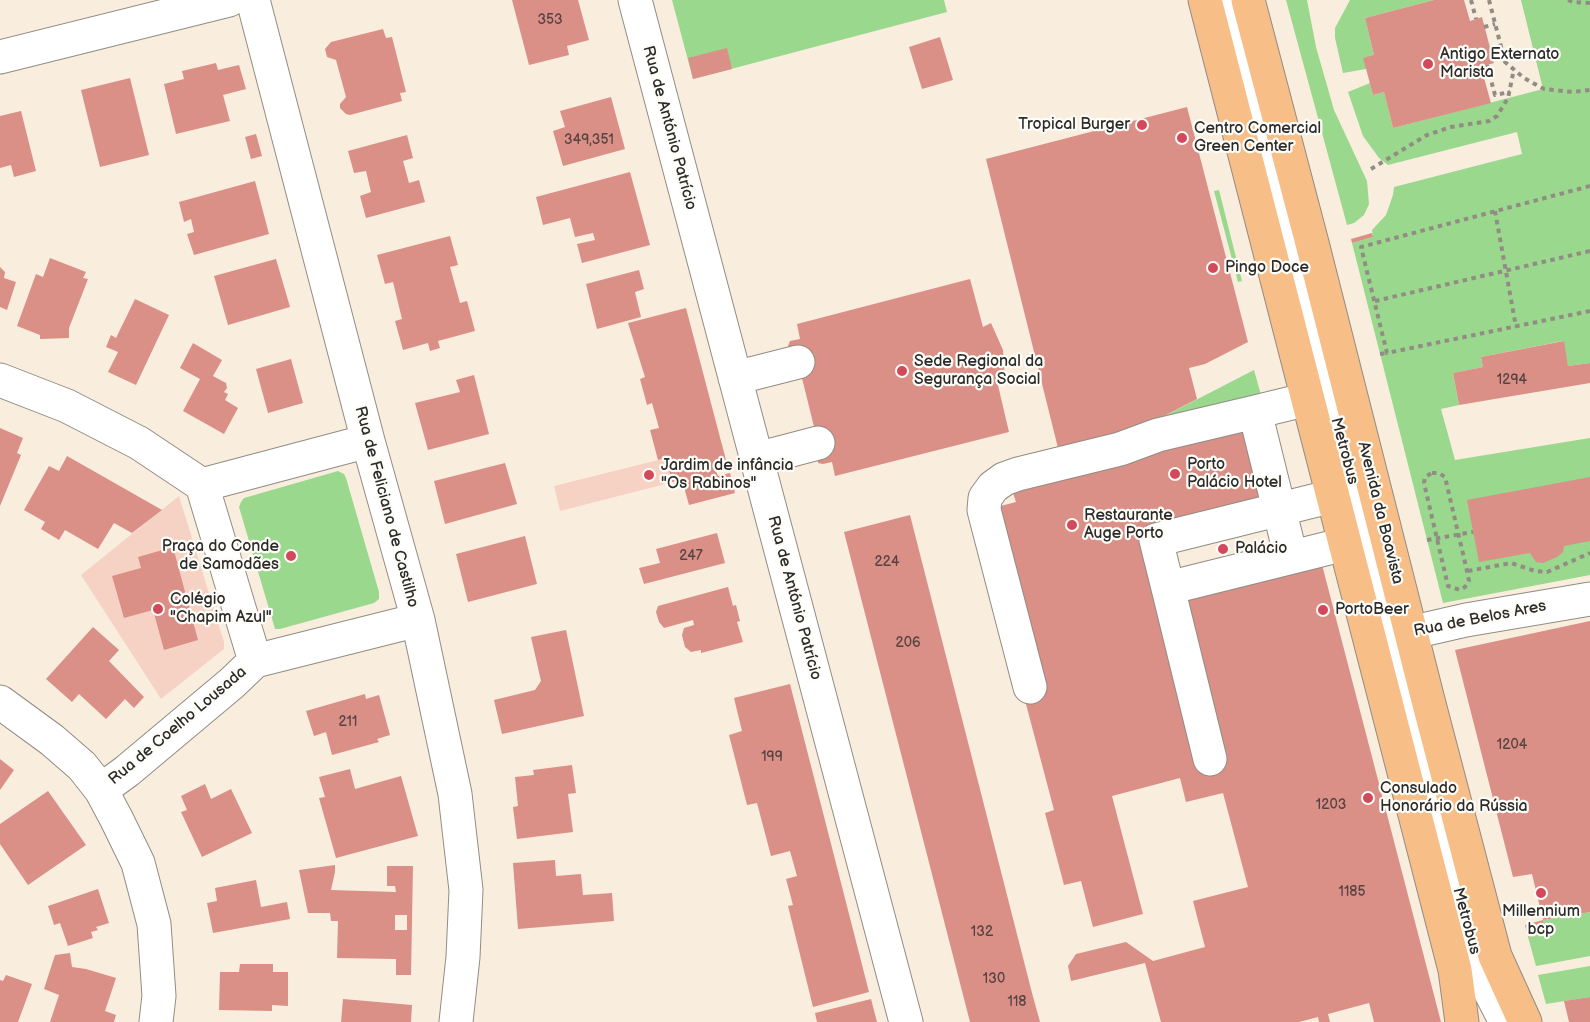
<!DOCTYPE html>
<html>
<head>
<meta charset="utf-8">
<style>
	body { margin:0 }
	canvas { display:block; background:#f9edde }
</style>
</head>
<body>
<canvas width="1590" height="1022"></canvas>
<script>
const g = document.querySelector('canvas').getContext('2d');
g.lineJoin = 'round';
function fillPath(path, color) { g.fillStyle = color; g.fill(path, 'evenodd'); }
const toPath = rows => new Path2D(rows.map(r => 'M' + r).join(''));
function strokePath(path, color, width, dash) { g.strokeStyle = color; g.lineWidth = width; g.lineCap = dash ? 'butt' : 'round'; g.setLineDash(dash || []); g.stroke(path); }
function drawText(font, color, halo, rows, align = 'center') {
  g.font = font + ' "Balsamiq Sans",sans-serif'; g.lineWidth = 4.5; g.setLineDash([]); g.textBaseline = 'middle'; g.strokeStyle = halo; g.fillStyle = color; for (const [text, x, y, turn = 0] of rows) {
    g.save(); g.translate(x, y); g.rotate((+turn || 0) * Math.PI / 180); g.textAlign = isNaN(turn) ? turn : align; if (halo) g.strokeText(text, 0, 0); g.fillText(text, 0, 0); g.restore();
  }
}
const built = toPath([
	[722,444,728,468,560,511,554,486],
	[179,496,224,642,224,649,161,699,81,575]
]);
const green = toPath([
	[672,0,944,0,947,12,693,79],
	[1286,0,1307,0,1316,47,1334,110,1367,181,1369,204,1364,215,1354,223,1347,225],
	[1350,0,1434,0,1365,18,1374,55,1366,69,1343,73,1335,38,1335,28],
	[1521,0,1590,0,1590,363,1568,366,1563,341,1481,357,1483,367,1453,373,1459,405,1441,409,1455,460,1590,438,1590,575,1443,603,1352,243,1373,237,1372,230,1386,215,1393,195,1394,187,1522,154,1517,132,1388,165,1379,158,1363,136,1348,92,1370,83,1373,95,1384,92,1393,128,1543,89],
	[1219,190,1242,281,1238,282,1214,191],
	[1254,370,1261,395,1153,422],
	[338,471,344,474,346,478,379,592,379,599,374,603,280,629,275,629,239,507,241,502,244,498],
	[1590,912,1590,956,1536,966,1528,937,1546,933,1543,920],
	[1590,966,1590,997,1546,1004,1538,975]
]);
const building = toPath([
	[512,0,578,0,589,40,567,46,569,55,529,65],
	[1434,0,1464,0,1470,21,1482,17,1494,63,1481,67,1491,103,1393,128,1384,92,1373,95,1368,76,1363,58,1374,55,1365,18],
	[383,29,386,38,392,37,406,92,400,93,402,101,350,115,346,114,340,108,340,104,346,97,336,60,327,57,325,49,331,42],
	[940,37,953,80,922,89,909,47],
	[727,48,732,69,693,79,688,58],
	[216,63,218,70,239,65,246,89,223,95,230,121,176,134,164,84,184,79,182,71],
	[130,78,149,155,100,167,81,90],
	[611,97,625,149,563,166,553,131,565,127,560,111],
	[1187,107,1248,342,1205,364,1189,368,1197,399,1118,440,1060,456,986,159],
	[21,111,36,171,14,177,11,165,0,168,0,116],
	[256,134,262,156,251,159,245,137],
	[407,135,413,158,403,161,409,183,419,180,425,202,366,218,360,196,371,192,366,171,354,173,348,151],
	[630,172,650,245,582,263,577,244,595,240,593,233,575,237,570,218,543,225,536,197],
	[255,181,269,234,194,255,187,234,194,232,191,219,184,222,179,202],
	[1372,233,1373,237,1352,243,1351,239],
	[450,236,458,265,450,267,460,303,467,301,475,331,438,341,440,348,430,351,428,343,403,350,395,321,402,319,393,282,385,284,377,255],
	[50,258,86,272,83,278,88,279,69,328,69,338,40,339,40,335,17,326,36,274,43,277],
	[276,259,290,307,228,325,214,276],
	[0,267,5,272,4,278,16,282,7,310,0,307],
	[639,270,644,289,635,292,641,317,597,329,586,284],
	[970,279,983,327,991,323,1003,350,1005,381,997,381,1009,432,835,476,832,462,823,464,818,463,818,460,821,455,798,362,788,346,790,341,800,339,797,324],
	[135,299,169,315,136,385,108,372,118,352,106,347,111,335,116,338],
	[686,308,727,464,716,467,716,471,718,476,730,473,735,493,689,505,682,480,672,482,666,458,658,460,650,430,659,428,652,403,647,405,640,379,645,377,628,323],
	[1564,341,1568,366,1590,363,1590,383,1459,405,1453,373,1483,367,1481,357],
	[193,343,222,360,213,376,226,383,227,388,224,392,228,394,225,400,238,408,224,434,183,411,200,379,180,368],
	[291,359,303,403,268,413,256,369],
	[474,375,489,434,428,450,415,403,460,392,456,380],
	[1247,425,1267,505,1143,535,1179,594,1320,557,1441,1022,1374,1022,1369,1003,1328,1014,1330,1022,1319,1022,1318,1017,1299,1022,1161,1022,1145,963,1071,981,1068,966,1076,954,1126,942,1153,961,1205,947,1193,901,1248,887,1223,793,1186,802,1180,778,1112,796,1143,914,1093,927,1081,881,1064,885,1045,813,1054,810,1022,689,993,508,1016,502,1013,493,1021,491,1018,481],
	[0,428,23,438,17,453,21,455,0,506],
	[67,456,97,473,162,510,132,533,114,523,98,549,65,530,59,540,41,529,45,522,24,510,49,466,59,471],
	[505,463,517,504,445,524,434,481],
	[1590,477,1590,541,1564,546,1563,552,1557,557,1543,563,1536,562,1530,553,1479,562,1467,500],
	[910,515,1032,993,1040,1022,970,1022,844,532],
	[717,533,725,563,644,584,639,568,660,563,656,549],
	[525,536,537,584,468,602,456,554],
	[173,547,198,640,164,650,153,610,124,618,112,576,141,568,138,557],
	[728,587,733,606,736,605,740,621,737,622,743,642,701,653,701,650,691,652,685,647,682,635,684,628,694,625,693,620,664,628,659,622,656,612,658,606],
	[1590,621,1590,912,1543,920,1546,933,1528,937,1525,925,1543,920,1532,874,1513,877,1455,650],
	[93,627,119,650,109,661,144,697,134,708,125,699,106,719,79,694,72,702,46,679],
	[566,630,584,716,502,734,494,700,535,690,541,681,531,637],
	[790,684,869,992,813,1007,788,906,793,905,786,879,797,876,790,851,771,856,757,803,747,805,729,735,742,731,734,698],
	[365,694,366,699,379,695,390,735,377,739,379,742,332,755,326,732,314,736,306,711],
	[0,759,14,770,0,790],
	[572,765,576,793,568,794,573,832,517,839,513,807,518,806,515,777,534,775,533,770],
	[350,769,355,789,401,776,418,836,336,858,319,798,325,797,319,777],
	[205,784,211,799,231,789,252,833,202,857,181,812,187,810,181,796],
	[48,791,86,845,28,885,0,844,0,824],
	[555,860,556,876,581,874,583,895,612,893,614,921,518,929,513,863],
	[335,865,335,872,331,890,396,892,395,886,387,886,387,866,413,866,411,975,396,975,396,959,337,958,338,921,331,921,330,913,308,913,299,870],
	[395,915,407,915,407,930,395,930],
	[256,880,261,907,287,902,290,919,213,933,207,903,217,901,215,888],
	[98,889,109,923,96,927,98,930,91,932,93,938,68,946,60,923,54,925,48,906],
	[70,953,72,967,86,969,116,978,105,1011,116,1015,114,1022,50,1022,59,995,44,989,55,955],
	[240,964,273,964,273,972,288,972,288,1006,272,1005,272,1011,219,1010,220,972,239,972],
	[6,975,32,984,18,1022,0,1022,0,980,3,981],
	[1590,997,1590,1022,1569,1022,1564,1001],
	[343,999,412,1005,411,1022,341,1022],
	[871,999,877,1022,817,1022,815,1013]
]);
const path = toPath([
	[1471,0,1476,19],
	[1489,0,1505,62,1524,78,1544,89,1573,92,1590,90],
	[1568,0,1573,2,1590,3],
	[1484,27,1495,24],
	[1491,51,1501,49],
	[1487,65,1495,95,1510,92],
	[1371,169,1427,135,1451,127,1489,121,1497,116,1508,98,1514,69],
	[1590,186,1361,247,1387,353,1590,311],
	[1495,211,1516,327],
	[1375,301,1590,251],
	[1380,354,1387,353],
	[1432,473,1439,473,1445,477,1467,571,1469,581,1465,587,1460,590,1448,586,1424,483,1425,477,1432,473],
	[1427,540,1473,532],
	[1468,571,1511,563,1535,571,1547,572,1590,553]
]);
const minor = toPath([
	[253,0,368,441,418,620,455,794,466,890,463,957,456,1022],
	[635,0,906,1022],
	[1226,0,1480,972,1506,1022],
	[0,57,229,0],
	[735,378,798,362],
	[0,380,67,406,139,443,202,485],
	[757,459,818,443],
	[202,485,255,661,418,620],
	[202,485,368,441],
	[1333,496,1156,540,1168,588,1345,544],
	[1291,557,1255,412,1308,399],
	[1168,588,1210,759],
	[1383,639,1466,620,1590,599],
	[1030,687,984,510,985,498,993,487,1004,479,1018,474,1120,449,1158,435,1255,412],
	[0,702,52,740,82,766,101,790,116,818,138,863,154,924,159,996,156,1022],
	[101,790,127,771,232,683,255,661]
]);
const major = toPath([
	[1205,0,1455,970,1462,1022],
	[1248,0,1312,243,1428,700,1495,956,1525,1022]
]);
const markers = [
	[1428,64,6,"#d1495b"],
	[1142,125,6,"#d1495b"],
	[1182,138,6,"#d1495b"],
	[1213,268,6,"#d1495b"],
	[902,371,6,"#d1495b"],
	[1175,474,6,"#d1495b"],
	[649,475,6,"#d1495b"],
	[1072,525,6,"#d1495b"],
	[1223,549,6,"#d1495b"],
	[291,556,6,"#d1495b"],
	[158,609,6,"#d1495b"],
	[1323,610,6,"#d1495b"],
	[1368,798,6,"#d1495b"],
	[1541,893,6,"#d1495b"]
];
const numberNames = [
	["353",550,20],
	["349,351",589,140],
	["1294",1512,380],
	["247",691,556],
	["224",887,562],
	["206",908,643],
	["211",348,722],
	["1204",1512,745],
	["199",772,757],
	["1203",1331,805],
	["1185",1352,892],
	["132",982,932],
	["130",994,979],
	["118",1017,1002]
];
const poiNames = [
	["Antigo Externato",1440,55],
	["Marista",1440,73],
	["Tropical Burger",1130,125,"right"],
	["Centro Comercial",1194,129],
	["Green Center",1194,147],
	["Pingo Doce",1225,268],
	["Sede Regional da",914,362],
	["Segurança Social",914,380],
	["Porto",1187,465],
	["Palácio Hotel",1187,483],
	["Jardim de infância",661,466],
	["\"Os Rabinos\"",661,484],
	["Restaurante",1084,516],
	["Auge Porto",1084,534],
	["Praça do Conde",279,547,"right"],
	["de Samodães",279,565,"right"],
	["Palácio",1235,549],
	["Colégio",170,600],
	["\"Chapim Azul\"",170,618],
	["PortoBeer",1335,610],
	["Consulado",1380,789],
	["Honorário da Rússia",1380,807],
	["Millennium",1541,912,"center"],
	["bcp",1541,930,"center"]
];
const streetNames = [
	["Rua de António Patrício",669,128,75],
	["Metrobus",1344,451,75],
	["Rua de Feliciano de Castilho",386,507,75],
	["Avenida da Boavista",1380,513,76],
	["Rua de António Patrício",794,598,75],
	["Rua de Belos Ares",1480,619,-11],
	["Rua de Coelho Lousada",178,726,-40],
	["Metrobus",1466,921,75]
];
fillPath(built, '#f6d2c5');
fillPath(green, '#99d88d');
fillPath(building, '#da8f87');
strokePath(minor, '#928c84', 35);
strokePath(major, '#928c84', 35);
strokePath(path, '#928c84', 4, [4.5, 4.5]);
strokePath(minor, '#fff', 33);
strokePath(major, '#f7be87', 33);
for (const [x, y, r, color] of markers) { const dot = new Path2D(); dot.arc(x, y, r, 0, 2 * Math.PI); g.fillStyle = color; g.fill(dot); strokePath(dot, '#fdfcf7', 2); }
drawText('14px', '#574442', null, numberNames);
drawText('16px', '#2b2b2b', '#fdfcf7', poiNames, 'left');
drawText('16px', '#2b2b2b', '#fdfcf7', streetNames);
</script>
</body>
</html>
